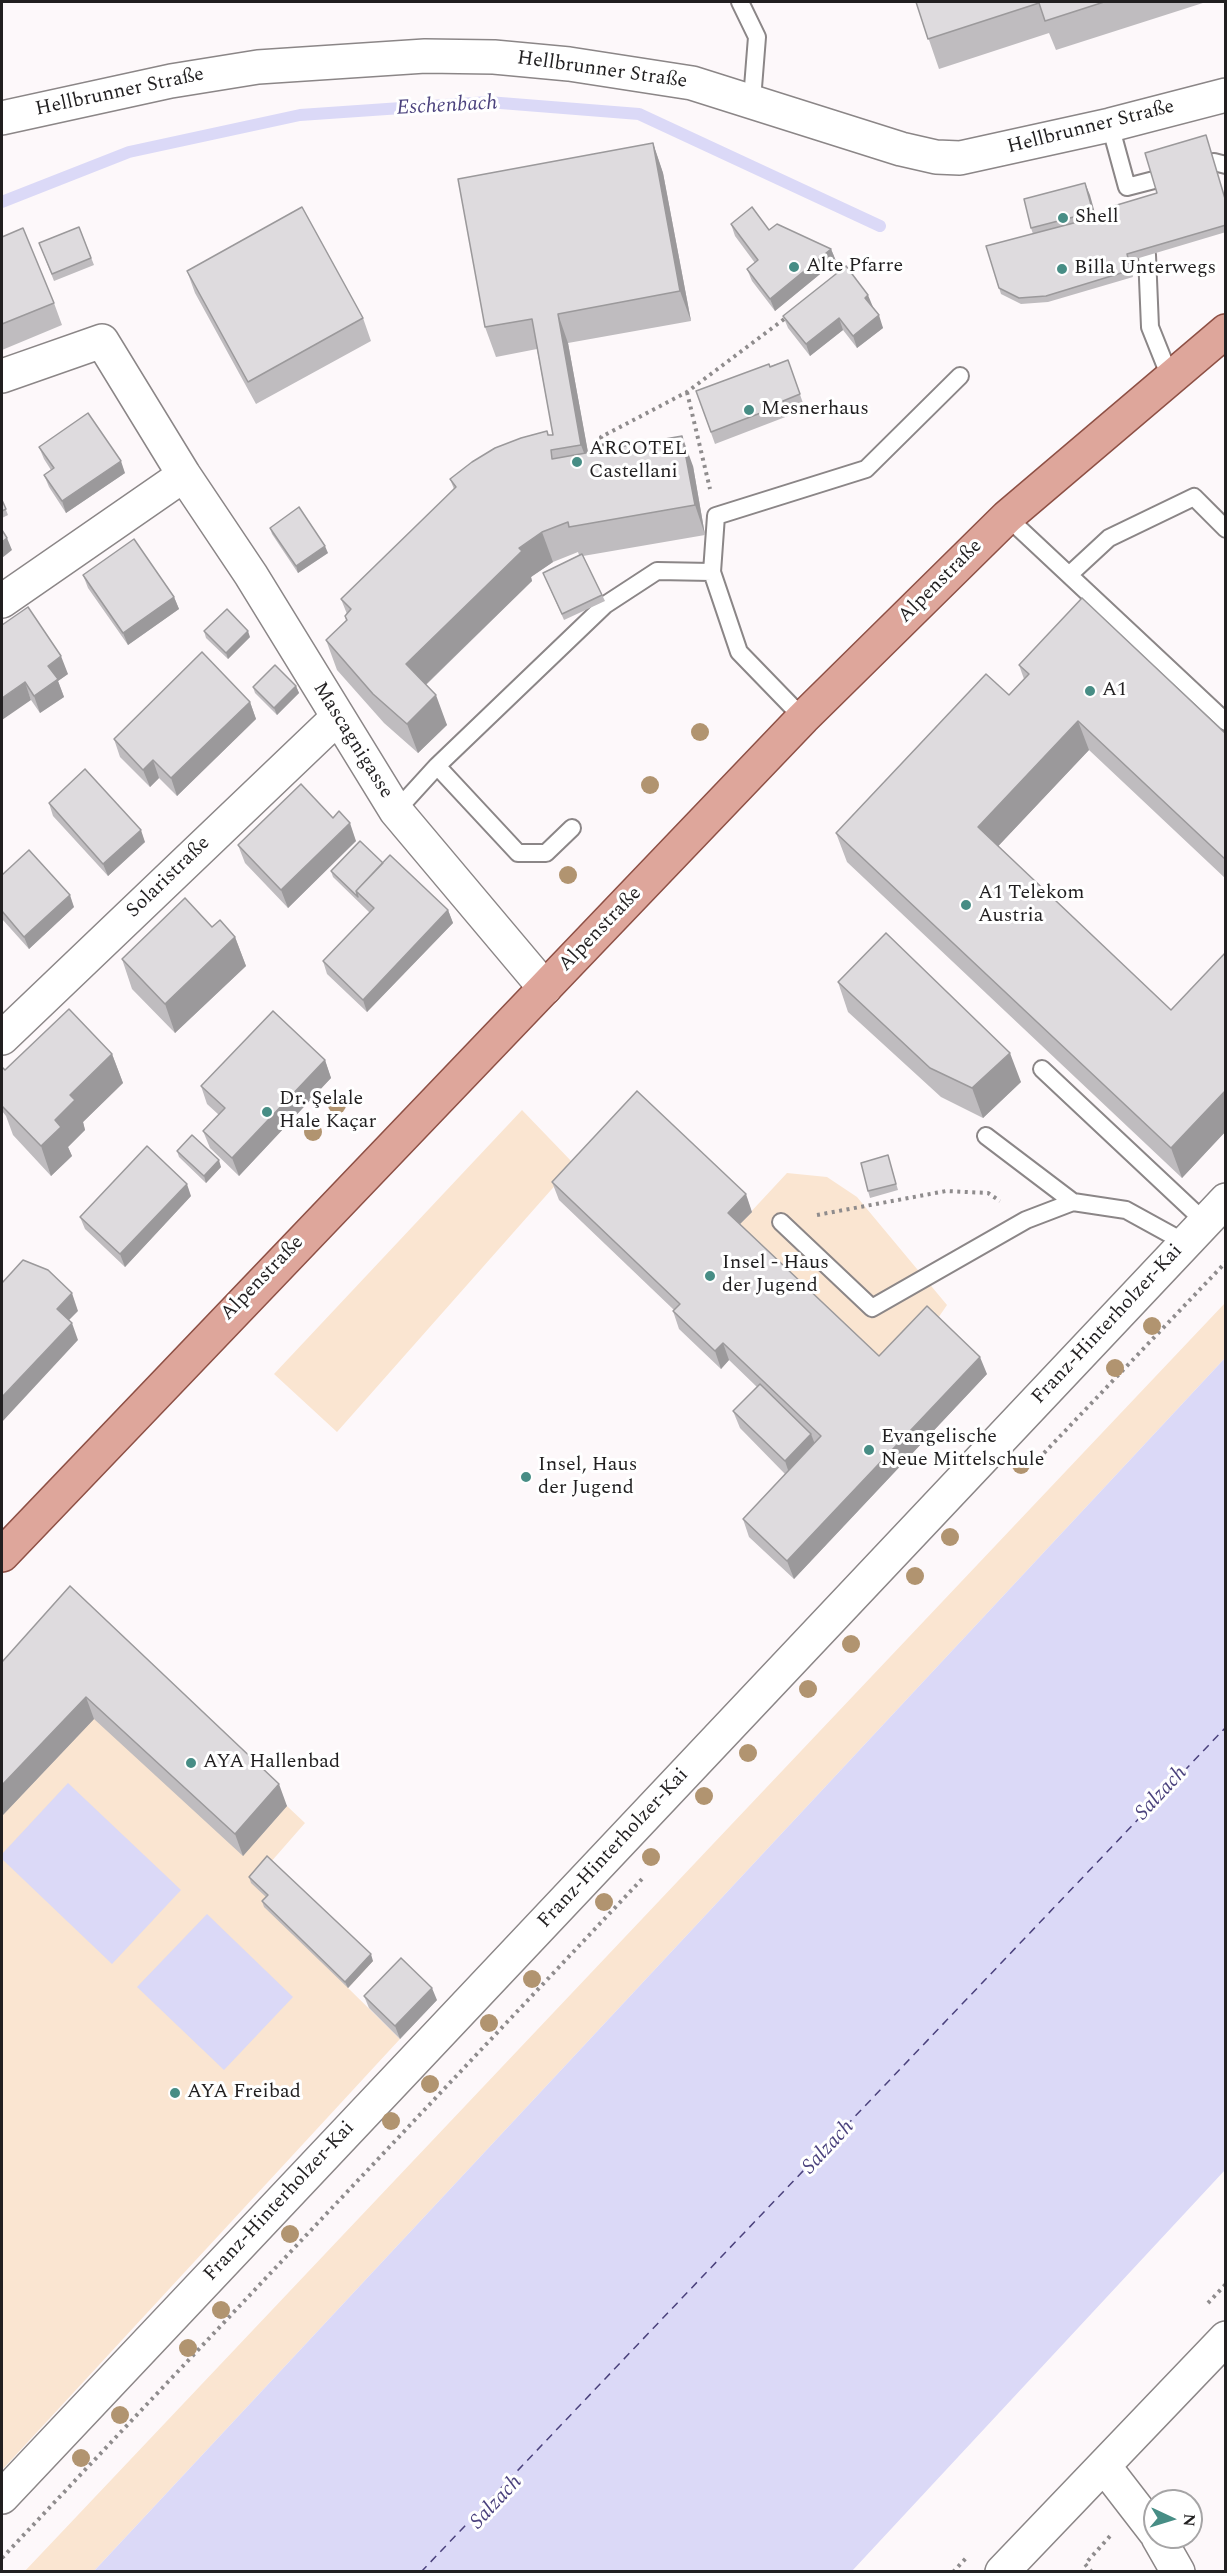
<!DOCTYPE html>
<html>
<head>
<meta charset="utf-8">
<style>
	body { margin:0 }
	#map { position:relative; width:1227px; height:2573px; overflow:hidden; background:#fdf8fa; font-family:Spectral,serif }
	canvas { display:block }
	.frame { position:absolute; inset:0; border:3px solid #211f20; pointer-events:none }
	.north { position:absolute; left:1143px; top:2489px; width:60px; height:60px; box-sizing:border-box; background:#fff; border:2px solid #a6a5a6; border-radius:50%; rotate:94deg; font-size:16px; font-weight:700; line-height:24px; text-align:center; color:#211f20 }
	.north::after { content:''; display:block; margin:auto; width:21px; height:27px; background:#478d85; clip-path:polygon(50% 0,100% 100%,50% 72%,0 100%) }
</style>
</head>
<body>
<div id="map">
<canvas width="1227" height="2573"></canvas>
<div class="frame"></div>
<div class="north">N</div>
</div>
<script>
const g = document.querySelector('canvas').getContext('2d');
g.lineJoin = 'round';
function fillPath(path, color) { g.fillStyle = color; g.fill(path, 'evenodd'); }
const toPath = rows => new Path2D(rows.map(r => 'M' + r).join(''));
function strokePath(path, color, width, dash) { g.strokeStyle = color; g.lineWidth = width; g.lineCap = dash ? 'butt' : 'round'; g.setLineDash(dash || []); g.stroke(path); }
function drawText(font, color, halo, rows, align = 'center') {
  g.font = font + ' Spectral,serif'; g.lineWidth = 6; g.setLineDash([]); g.textBaseline = 'middle'; g.strokeStyle = halo; g.fillStyle = color; for (const [text, x, y, turn = 0] of rows) {
    g.save(); g.translate(x, y); g.rotate((+turn || 0) * Math.PI / 180); g.textAlign = isNaN(turn) ? turn : align; if (halo) g.strokeText(text, 0, 0); g.fillText(text, 0, 0); g.restore();
  }
}
const green = toPath([
	[522,1110,574,1164,337,1432,274,1374],
	[787,1173,827,1177,857,1197,947,1305,934,1324,886,1374,734,1230],
	[1225,1303,1225,1358,94,2571,24,2572],
	[78,1609,305,1823,270,1863,373,1961,348,1988,400,2039,2,2470,2,1693]
]);
const water = toPath([
	[1225,1358,1225,2170,852,2571,94,2571],
	[68,1783,181,1890,112,1964,2,1859,2,1854],
	[207,1914,293,1997,224,2070,137,1987]
]);
const stream = toPath([
	[2,202,129,152,300,115,488,102,639,114,880,226]
]);
const ferry = toPath([
	[421,2572,1226,1727]
]);
const path = toPath([
	[687,392,710,489],
	[607,453,601,437,687,392,787,317],
	[817,1215,946,1191,988,1193,1000,1201],
	[1044,1453,1226,1262],
	[1208,2303,1226,2284],
	[2,2558,642,1879],
	[953,2572,967,2557],
	[1092,2572,1085,2564,1111,2535]
]);
const lane = toPath([
	[740,2,757,37,752,100],
	[1110,125,1127,187,1154,180],
	[1214,162,1226,165],
	[1147,255,1150,327,1170,377],
	[1007,517,1226,722],
	[712,572,716,516,866,469,960,376],
	[1069,575,1109,538,1194,497,1226,529],
	[437,766,518,853,546,853,572,828],
	[396,811,437,766,605,605,657,571,712,572,739,652,803,718],
	[1042,1069,1205,1222],
	[986,1136,1073,1202],
	[781,1222,872,1308,1026,1220,1073,1202,1126,1210,1186,1243]
]);
const street = toPath([
	[2,118,171,81,258,67,425,56,494,57,569,64,692,83,901,149,936,157,960,158,1110,125,1226,95],
	[2,376,102,341,184,475,251,575,396,811,545,988],
	[2,601,184,475],
	[2,1038,337,718],
	[1104,2466,1155,2532],
	[2,2497,1226,1200],
	[1158,2537,1178,2572],
	[1002,2572,1226,2338]
]);
const primary = toPath([
	[2,1555,803,718,1007,517,1226,331]
]);
const trees = [
	[700,732],
	[650,785],
	[568,875],
	[337,1105],
	[313,1132],
	[1152,1326],
	[1115,1368],
	[1021,1465],
	[950,1537],
	[915,1576],
	[851,1644],
	[808,1689],
	[748,1753],
	[704,1796],
	[651,1857],
	[604,1902],
	[532,1979],
	[489,2023],
	[430,2084],
	[391,2121],
	[290,2234],
	[221,2310],
	[188,2348],
	[120,2415],
	[81,2458]
];
const wall = toPath([
	[916,2,1206,2,1056,50,1049,33,939,69],
	[653,143,663,173,691,321,568,343,588,453,693,466,705,535,583,556,605,601,564,620,543,573,579,555,578,552,553,562,531,577,532,581,426,685,447,725,418,753,384,723,337,670,326,640,346,621,345,616,347,614,341,599,454,489,450,479,548,435,553,435,537,349,496,357,485,327],
	[1085,183,1096,217,1226,200,1226,232,1129,261,1133,277,1048,302,1021,304,1001,294,986,246,1033,234,1031,228],
	[731,224,769,230,831,249,836,261,775,311,752,281,747,269,755,263,735,236],
	[79,227,94,265,54,281,39,243],
	[2,237,54,303,62,325,2,350],
	[187,271,363,318,371,341,256,404,195,293],
	[873,307,883,328,857,348,843,330,810,356,788,328,783,316],
	[788,360,804,406,787,413,788,416,715,444,696,391],
	[39,447,125,473,66,513,49,487,44,475,51,470,44,459],
	[2,500,8,515,2,518],
	[270,528,328,553,298,573,272,534],
	[83,575,174,597,179,609,128,645,88,588],
	[2,625,68,674,58,681,64,697,40,713,31,700],
	[204,631,250,637,228,659,206,638],
	[1019,665,1226,734,1226,879,1089,750,998,846,1171,1010,1226,952,1226,1131,1182,1178,847,862,836,833,1009,695,1024,679],
	[296,686,299,693,277,715,255,693,253,687],
	[250,702,256,719,177,796,159,778,150,787,120,757,114,739],
	[49,803,145,842,108,876,53,816],
	[356,841,288,908,245,863,238,845],
	[383,863,448,910,453,923,367,1012,327,974,323,961,370,913,333,877,331,871],
	[2,875,74,907,29,949,2,919],
	[212,927,235,937,246,966,175,1033,132,989,122,959],
	[838,982,1021,1082,983,1118,941,1097,848,1012],
	[112,1054,123,1083,83,1122,85,1130,68,1147,72,1156,51,1176,13,1135,6,1116,2,1111,2,1067,5,1070],
	[325,1060,331,1078,239,1176,210,1148,203,1131,219,1115,207,1104,201,1086],
	[177,1151,221,1167,206,1183,179,1157],
	[890,1162,898,1190,870,1198,868,1191],
	[552,1182,752,1212,740,1224,879,1356,987,1374,794,1579,749,1537,743,1519,785,1474,740,1428,733,1411,757,1387,729,1360,721,1369,679,1329,673,1311,674,1310,559,1200],
	[191,1196,125,1267,85,1229,80,1217],
	[70,1586,287,1806,243,1856,94,1719,2,1816,2,1662],
	[249,1877,373,1961,348,1988,264,1907,262,1901,266,1897,251,1883],
	[364,1996,437,2000,400,2039,369,2008]
]);
const shadedWall = toPath([
	[653,143,663,173,691,321,680,291],
	[1085,183,1090,195,1098,224,1093,212],
	[831,249,836,261,775,311,770,299],
	[868,295,873,307,869,310,865,298],
	[558,314,568,343,592,474,581,445],
	[879,315,883,328,857,348,853,336],
	[839,318,843,330,810,356,806,344],
	[682,436,693,466,705,535,695,505],
	[121,461,125,473,66,513,62,501],
	[542,532,553,562,531,577,532,581,417,693,406,664,519,548],
	[7,538,12,550,2,558,2,542],
	[325,546,328,553,298,573,296,566],
	[174,597,179,609,128,645,123,633],
	[248,631,250,637,228,659,226,653],
	[61,656,68,674,58,681,64,697,40,713,34,696,48,666],
	[25,682,31,700,2,720,2,698],
	[296,686,299,693,277,715,274,708],
	[436,695,447,725,418,753,407,724],
	[250,702,256,719,177,796,171,778],
	[1078,721,1089,750,988,857,978,827],
	[153,760,159,778,150,787,143,770],
	[350,823,356,841,288,908,281,890],
	[141,830,145,842,108,876,103,864],
	[70,895,74,907,29,949,24,937],
	[448,910,453,923,367,1012,363,1000],
	[235,937,246,966,175,1033,165,1004],
	[1010,1053,1021,1082,983,1118,972,1088],
	[112,1054,123,1083,83,1122,85,1130,68,1147,72,1156,51,1176,41,1146,70,1095],
	[325,1060,331,1078,239,1176,232,1158],
	[1226,1090,1226,1131,1182,1178,1171,1148],
	[219,1160,221,1167,206,1183,204,1176],
	[187,1184,191,1196,125,1267,120,1254],
	[746,1194,752,1212,734,1230,728,1213],
	[72,1293,78,1311,63,1326,57,1309],
	[72,1323,78,1340,2,1422,2,1397],
	[723,1343,729,1360,721,1369,715,1351],
	[980,1357,987,1374,794,1579,787,1561],
	[811,1434,818,1452,791,1479,785,1461],
	[86,1697,94,1719,2,1816,2,1785],
	[279,1784,287,1806,243,1856,235,1834],
	[371,1954,373,1961,348,1988,345,1982],
	[432,1988,437,2000,400,2039,395,2026]
]);
const building = toPath([
	[916,2,1104,2,1045,21,1039,3,928,39,916,2],
	[1206,135,1226,202,1226,225,1127,254,1131,270,1046,296,1019,298,999,288,986,246,1108,214,1107,208,1157,193,1145,153,1206,135],
	[653,143,680,291,558,314,581,445,551,450,552,459,682,436,695,505,569,527,568,522,542,532,519,548,522,551,406,664,436,695,407,724,373,694,326,640,347,620,345,616,351,609,341,599,456,487,450,479,472,462,495,448,521,438,547,431,548,435,553,435,532,319,485,327,458,179,653,143],
	[1085,183,1093,212,1031,228,1024,199,1085,183],
	[302,207,363,318,248,382,187,271,302,207],
	[752,207,769,230,777,224,831,249,770,299,747,269,758,260,731,224,752,207],
	[79,227,91,258,52,274,39,243,79,227],
	[23,228,54,303,2,324,2,237,23,228],
	[846,266,868,295,865,298,879,315,853,336,839,318,806,344,783,316,846,266],
	[788,360,800,394,783,401,784,404,711,432,696,391,769,364,770,367,788,360],
	[88,413,121,461,62,501,44,475,54,468,39,447,88,413],
	[2,500,6,509,2,511,2,500],
	[299,507,325,546,296,566,270,528,299,507],
	[2,530,7,538,2,542,2,530],
	[134,539,174,597,123,633,83,575,134,539],
	[582,554,602,595,562,614,543,573,582,554],
	[1082,598,1226,734,1226,860,1078,721,978,827,1171,1010,1226,952,1226,1090,1171,1148,836,833,986,674,1009,695,1029,674,1019,665,1082,598],
	[28,607,61,656,48,666,58,679,34,696,25,682,2,698,2,625,28,607],
	[227,609,248,631,226,653,204,631,227,609],
	[202,652,250,702,171,778,153,760,143,770,114,739,202,652],
	[275,665,296,686,274,708,253,687,275,665],
	[85,769,141,830,103,864,49,803,85,769],
	[301,784,333,818,339,811,350,823,281,890,238,845,301,784],
	[360,841,383,863,356,891,358,897,331,871,360,841],
	[29,850,70,895,24,937,2,911,2,875,29,850],
	[390,855,448,910,363,1000,323,961,374,908,356,891,390,855],
	[185,898,212,927,220,920,235,937,165,1004,122,959,185,898],
	[886,933,1010,1053,972,1088,930,1068,838,982,886,933],
	[69,1009,112,1054,70,1095,75,1100,55,1120,61,1127,41,1146,2,1106,2,1067,5,1070,69,1009],
	[273,1011,325,1060,232,1158,203,1131,225,1108,201,1086,273,1011],
	[637,1091,746,1194,728,1213,879,1356,927,1306,980,1357,787,1561,743,1519,821,1436,723,1343,715,1351,673,1311,680,1304,552,1182,637,1091],
	[192,1135,219,1160,204,1176,177,1151,192,1135],
	[147,1146,187,1184,120,1254,80,1217,147,1146],
	[888,1155,896,1184,868,1191,861,1163,888,1155],
	[23,1260,48,1270,72,1293,57,1309,72,1323,2,1397,2,1283,23,1260],
	[760,1384,811,1434,785,1461,733,1411,760,1384],
	[70,1586,279,1784,235,1834,86,1697,2,1785,2,1662,70,1586],
	[267,1856,371,1954,345,1982,262,1901,268,1895,249,1877,267,1856],
	[401,1958,432,1988,395,2026,364,1996,401,1958]
]);
const markers = [
	[1063,218,6,"#478d85"],
	[794,267,6,"#478d85"],
	[1062,269,6,"#478d85"],
	[749,410,6,"#478d85"],
	[577,462,6,"#478d85"],
	[1090,691,6,"#478d85"],
	[966,905,6,"#478d85"],
	[267,1112,6,"#478d85"],
	[710,1276,6,"#478d85"],
	[869,1450,6,"#478d85"],
	[526,1477,6,"#478d85"],
	[191,1763,6,"#478d85"],
	[175,2093,6,"#478d85"]
];
const streetNames = [
	["Hellbrunner Straße",602,71,8],
	["Hellbrunner Straße",120,93,-12],
	["Hellbrunner Straße",1091,128,-14],
	["Alpenstraße",941,582,-45],
	["Mascagnigasse",352,741,58],
	["Solaristraße",169,878,-44],
	["Alpenstraße",601,930,-46],
	["Alpenstraße",263,1279,-46],
	["Franz-Hinterholzer-Kai",1108,1325,-47],
	["Franz-Hinterholzer-Kai",614,1849,-47],
	["Franz-Hinterholzer-Kai",280,2202,-47]
];
const poiNames = [
	["Shell",1075,218],
	["Alte Pfarre",806,267],
	["Billa Unterwegs",1074,269],
	["Mesnerhaus",761,410],
	["ARCOTEL",589,450],
	["Castellani",589,473],
	["A1",1102,691],
	["A1 Telekom",978,894],
	["Austria",978,917],
	["Dr. Şelale",279,1100],
	["Hale Kaçar",279,1123],
	["Insel - Haus",722,1264],
	["der Jugend",722,1287],
	["Evangelische",881,1438],
	["Neue Mittelschule",881,1461],
	["Insel, Haus",538,1466],
	["der Jugend",538,1489],
	["AYA Hallenbad",203,1763],
	["AYA Freibad",187,2093]
];
const waterNames = [
	["Eschenbach",447,107,-3],
	["Salzach",1162,1794,-47],
	["Salzach",829,2148,-47],
	["Salzach",497,2503,-47]
];
fillPath(green, '#fae5d1');
fillPath(water, '#dbd9f7');
strokePath(stream, '#dbd9f7', 12);
strokePath(ferry, '#4b427d', 1.5, [8, 6]);
strokePath(lane, '#8b8687', 20);
strokePath(street, '#8b8687', 36);
strokePath(primary, '#8e5045', 36);
strokePath(path, '#8f8c8d', 4, [3, 4.5]);
strokePath(lane, '#fff', 16);
strokePath(street, '#fff', 33);
strokePath(primary, '#dea69b', 33);
g.fillStyle = '#b19470';
for (const [x, y] of trees) { g.beginPath(); g.arc(x, y, 9, 0, 2 * Math.PI); g.fill(); }
fillPath(wall, '#bfbcbf');
fillPath(shadedWall, '#9b999b');
fillPath(building, '#dedbde');
strokePath(building, '#9b999b', 1.5);
for (const [x, y, r, color] of markers) { const dot = new Path2D(); dot.arc(x, y, r, 0, 2 * Math.PI); g.fillStyle = color; g.fill(dot); strokePath(dot, '#fff', 2); }
drawText('20px', '#211f20', '#fff', streetNames);
drawText('20px', '#211f20', '#fff', poiNames, 'left');
drawText('italic 21px', '#4b427d', '#fff', waterNames);
</script>
</body>
</html>
